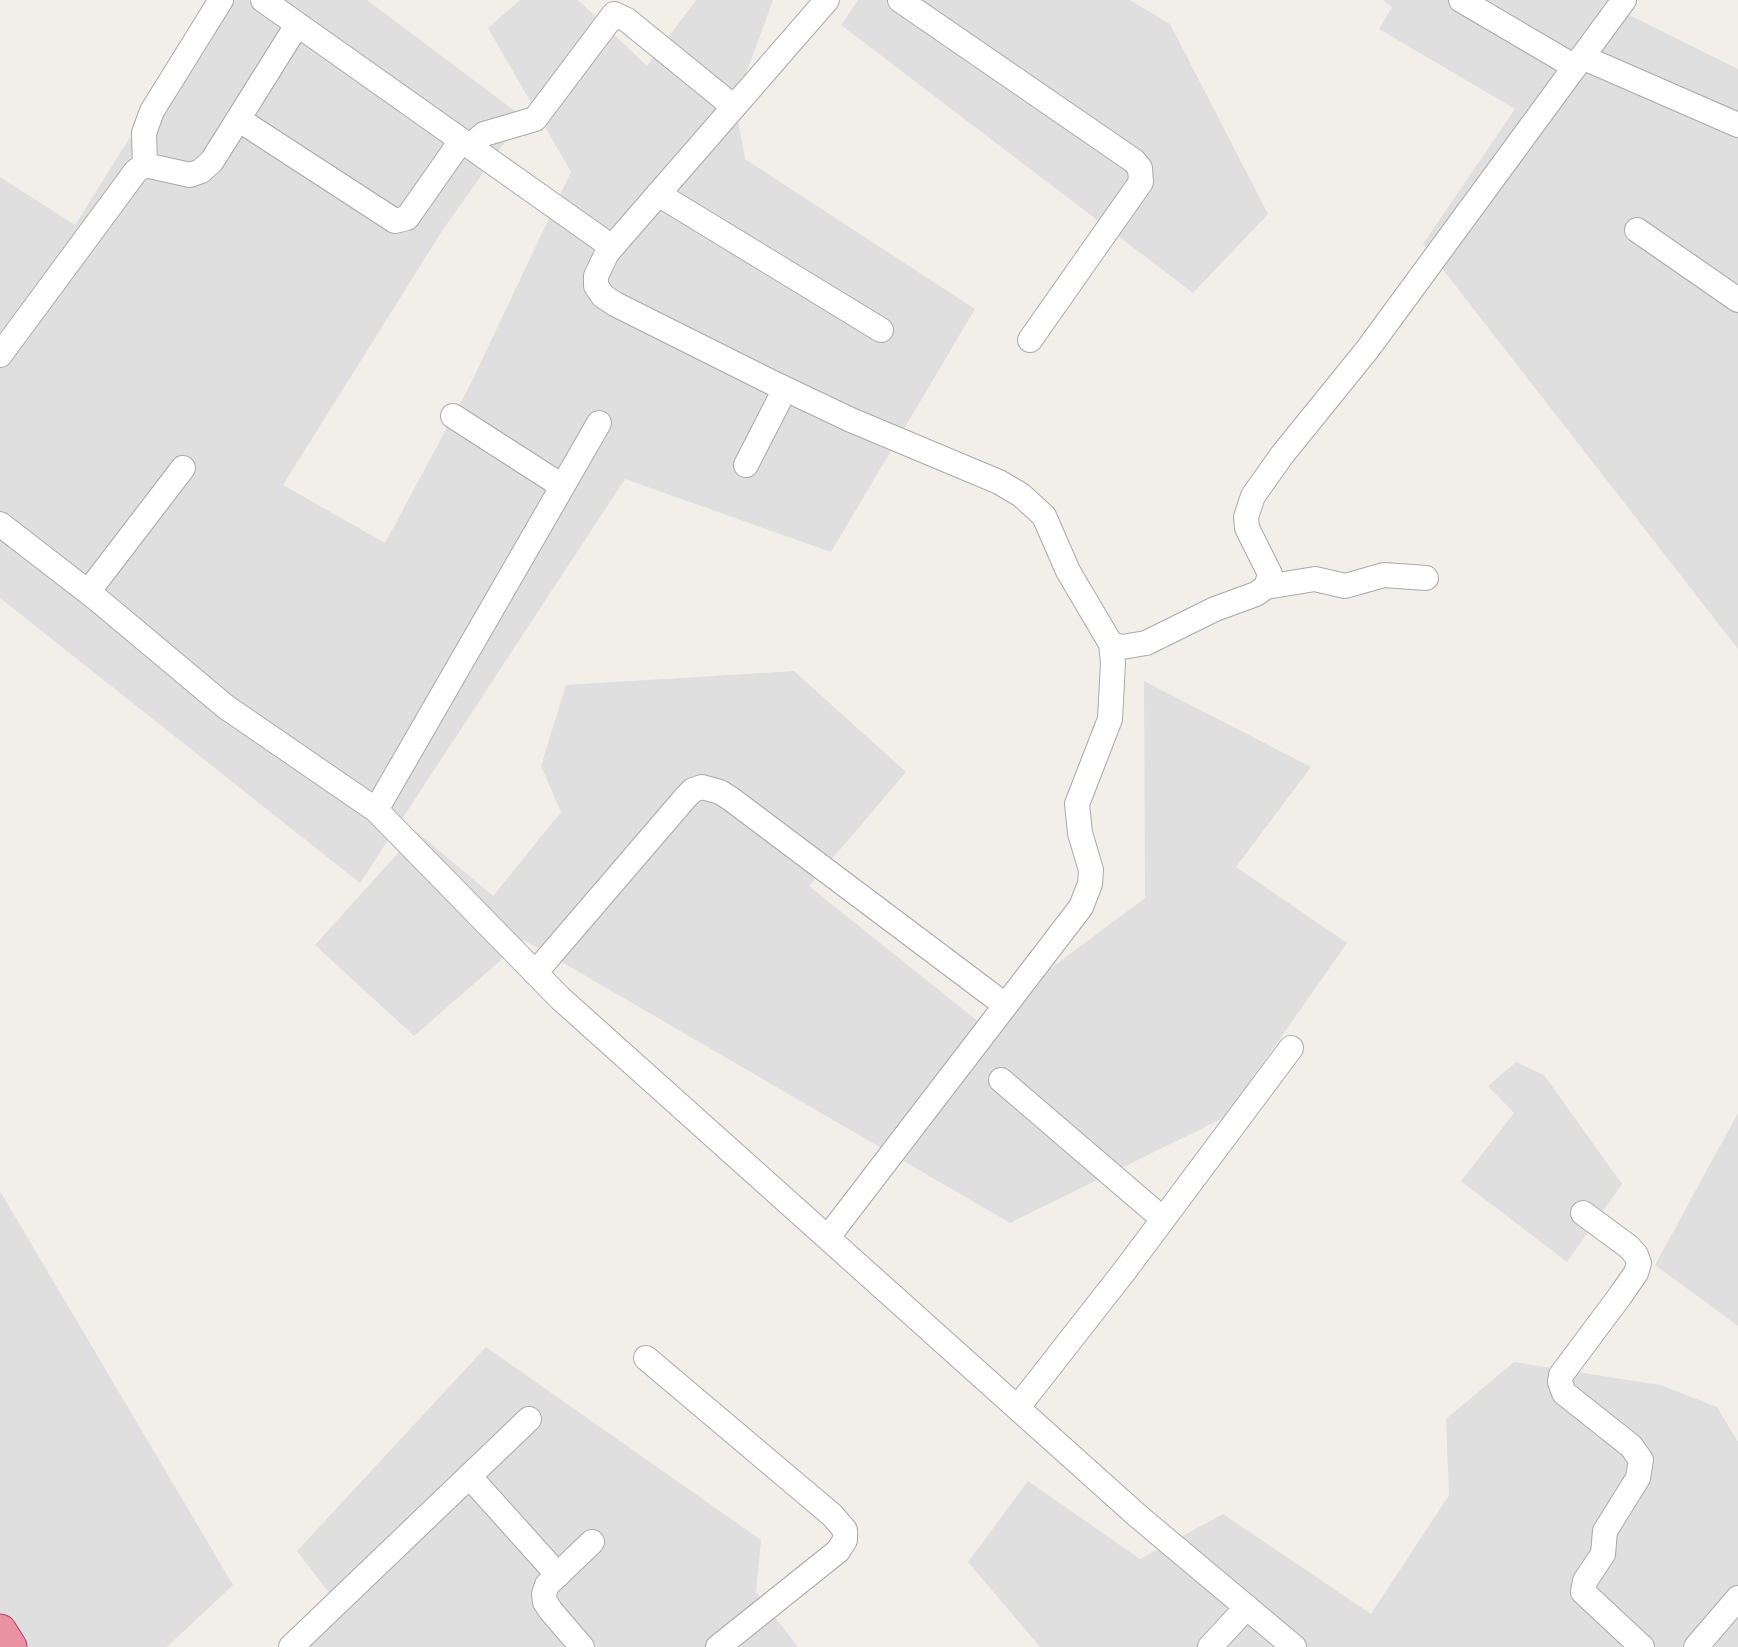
<!DOCTYPE html>
<html>
<head>
<meta charset="utf-8">
<style>
	body { margin:0 }
	canvas { display:block; background:#f2efe9 }
</style>
</head>
<body>
<canvas width="1738" height="1647"></canvas>
<script>
const g = document.querySelector('canvas').getContext('2d');
g.lineJoin = 'round';
function fillPath(path, color) { g.fillStyle = color; g.fill(path, 'evenodd'); }
const toPath = rows => new Path2D(rows.map(r => 'M' + r).join(''));
function strokePath(path, color, width, dash) { g.strokeStyle = color; g.lineWidth = width; g.lineCap = dash ? 'butt' : 'round'; g.setLineDash(dash || []); g.stroke(path); }
const residential = toPath([
	[216,0,367,0,523,117,442,231,283,485,385,543,471,383,571,172,488,28,520,0,578,0,647,66,696,0,773,0,735,104,745,159,975,309,831,552,625,479,360,883,0,598,0,177,75,225],
	[858,0,1130,0,1170,24,1268,214,1193,293,841,25],
	[1383,0,1633,0,1627,14,1738,69,1738,649,1423,244,1515,109,1379,29,1392,7],
	[794,671,906,772,809,886,979,1022,1145,898,1144,681,1311,767,1236,867,1347,943,1225,1117,1010,1223,524,940,414,1036,315,945,417,832,493,896,561,812,541,766,566,685],
	[1516,1062,1544,1075,1622,1184,1567,1262,1461,1181,1514,1113,1488,1086],
	[1738,1113,1738,1326,1655,1265],
	[0,1191,233,1585,167,1647,0,1647],
	[486,1347,761,1540,756,1592,798,1647,306,1647,332,1597,297,1551],
	[1514,1362,1660,1385,1717,1407,1738,1442,1738,1647,1040,1647,968,1562,1028,1481,1140,1559,1223,1514,1371,1614,1449,1495,1446,1419]
]);
const minor = toPath([
	[263,0,612,247],
	[827,0,607,253,596,276,596,286,603,296,615,304,773,383,851,420,999,482,1021,495,1044,516,1068,571,1111,644,1113,663,1110,719,1077,804,1080,833,1091,870,1090,884,1081,907,828,1237],
	[900,0,1134,161,1140,168,1141,182,1030,340],
	[1461,0,1575,67],
	[1582,57,1738,125],
	[238,119,395,221,407,218,461,141],
	[470,146,484,134,535,119,614,14,627,20,734,107],
	[145,165,144,133,152,111,221,0],
	[658,194,881,330],
	[1637,230,1738,300],
	[0,355,136,171,145,165,190,175,201,171,212,161,297,25],
	[453,416,562,486],
	[746,465,785,389],
	[0,524,97,599,226,707,376,810,560,998,1139,1517,1294,1647],
	[1266,587,1315,579,1345,586,1384,575,1426,578],
	[88,592,183,468],
	[1111,644,1122,647,1146,643,1215,609,1256,594,1266,587,1270,574,1247,528,1246,517,1253,496,1282,455,1367,350,1624,0],
	[376,810,599,423],
	[535,973,686,797,693,790,702,787,720,792,731,799,1005,1005],
	[1001,1080,1163,1219],
	[1583,1213,1629,1247,1636,1255,1639,1263,1636,1273,1620,1296,1561,1375,1560,1382,1564,1393,1631,1446,1641,1460,1638,1478,1605,1531,1603,1554,1585,1581,1583,1592,1642,1647],
	[646,1358,832,1515,845,1530,845,1540,838,1551,718,1647],
	[1018,1407,1126,1269,1291,1048],
	[469,1476,558,1575],
	[291,1647,529,1419],
	[582,1647,551,1611,545,1602,544,1594,547,1585,592,1542],
	[1210,1647,1247,1607],
	[1696,1647,1738,1598]
]);
const highway = toPath([
	[0,1631,10,1647]
]);
fillPath(residential, '#e0dfdf');
strokePath(minor, '#a9a9a9', 26);
strokePath(highway, '#dc2a67', 35);
strokePath(minor, '#fff', 24);
strokePath(highway, '#e892a2', 33);
</script>
</body>
</html>
